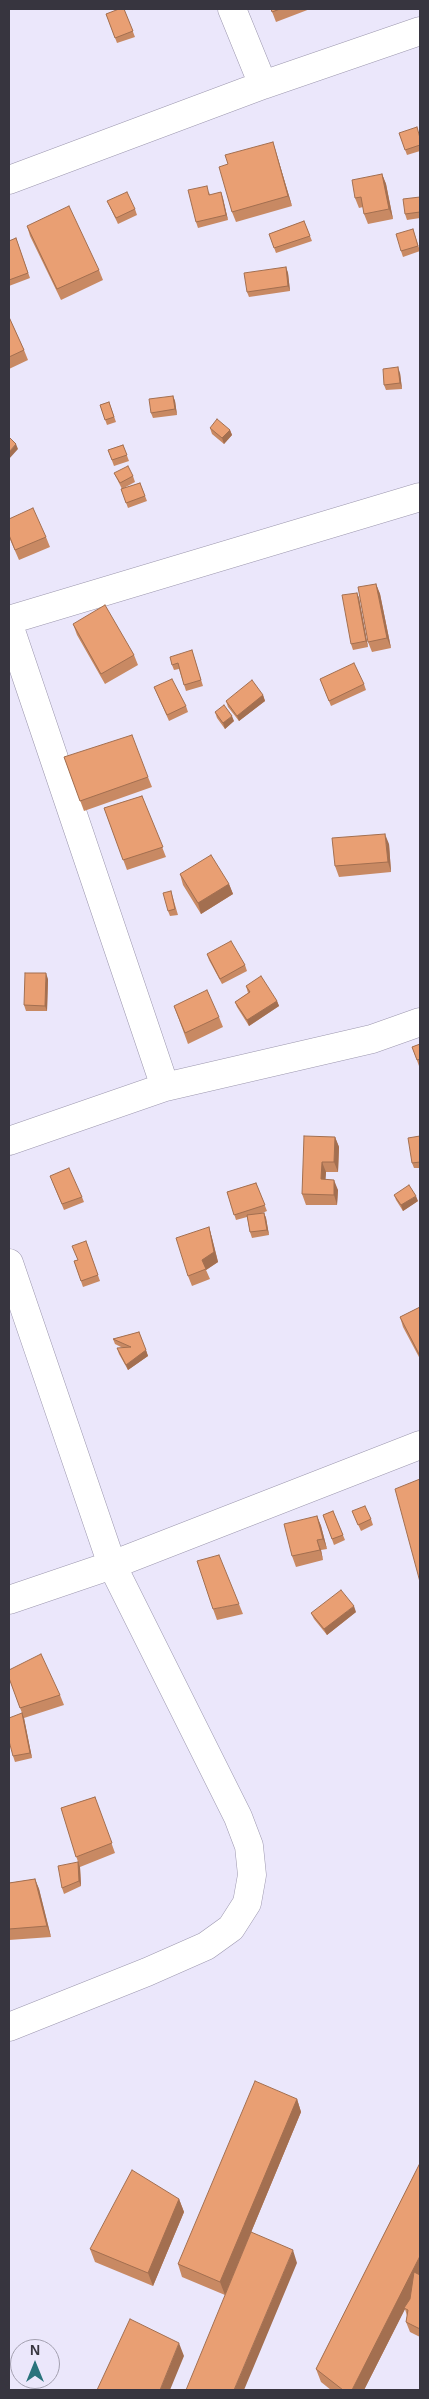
<!DOCTYPE html>
<html>
<head>
<meta charset="utf-8">
<style>
	body { margin:0 }
	#map { position:relative; width:429px; height:2399px; overflow:hidden; background:#ebe7fb; font-family:Arial,sans-serif }
	canvas { display:block }
	.frame { position:absolute; inset:0; border:10px solid #37353f; pointer-events:none }
	.north { position:absolute; left:10px; top:2339px; width:50px; height:50px; box-sizing:border-box; background:#ebe7fb; border:1px solid #a3a0b0; border-radius:50%; rotate:0deg; font-size:14px; font-weight:700; line-height:20px; text-align:center; color:#37353f }
	.north::after { content:''; display:block; margin:auto; width:18px; height:22px; background:#2a737c; clip-path:polygon(50% 0,100% 100%,50% 72%,0 100%) }
</style>
</head>
<body>
<div id="map">
<canvas width="429" height="2399"></canvas>
<div class="frame"></div>
<div class="north">N</div>
</div>
<script>
const g = document.querySelector('canvas').getContext('2d');
g.lineJoin = 'round';
const toPath = rows => new Path2D(rows.map(r => 'M' + r).join(''));
function strokePath(path, color, width, dash) { g.strokeStyle = color; g.lineWidth = width; g.lineCap = dash ? 'butt' : 'round'; g.setLineDash(dash || []); g.stroke(path); }
function fillPath(path, color) { g.fillStyle = color; g.fill(path, 'evenodd'); }
const minor = toPath([
	[232,9,263,85],
	[9,180,263,85,420,31],
	[9,620,420,497],
	[9,625,165,1087],
	[9,1141,165,1087,372,1039,420,1022],
	[9,1263,112,1565,238,1817,249,1846,252,1875,247,1903,231,1928,206,1946,147,1972,9,2027],
	[9,1600,112,1565,420,1445]
]);
const wall = toPath([
	[124,9,135,37,117,43,106,14],
	[271,9,310,9,276,22],
	[399,133,420,137,420,151,407,155],
	[273,142,292,206,236,222,232,212,228,164],
	[382,174,386,184,393,219,368,224,364,214,363,207,359,208,355,198],
	[209,192,210,195,221,192,228,220,198,228,196,222],
	[420,197,420,218,407,220,405,214],
	[107,201,135,209,137,215,118,224],
	[304,221,312,241,276,253,269,234],
	[27,226,99,270,103,280,61,300,30,236],
	[413,229,420,251,403,257,401,251],
	[16,238,30,278,9,286,9,241],
	[286,267,288,273,290,291,249,297,247,292],
	[9,317,24,350,28,360,9,369],
	[400,373,402,389,386,390,384,385],
	[173,396,175,401,177,415,153,418,151,413],
	[109,402,116,422,107,425,100,405],
	[210,428,230,430,232,435,224,444,212,434],
	[123,445,129,461,114,466,108,450],
	[114,473,133,476,135,482,122,489],
	[140,483,147,501,128,508,121,489],
	[9,519,46,537,50,547,19,560,9,537],
	[376,584,380,594,391,648,372,652,368,642],
	[357,593,359,598,368,647,353,650,351,644],
	[73,624,134,655,138,665,105,684,77,635],
	[192,650,203,686,186,691,179,669,174,670,172,665],
	[320,679,364,684,366,690,331,706],
	[154,687,186,706,188,712,169,721],
	[263,695,265,701,239,721,228,707,226,701],
	[215,712,234,721,225,729,217,718],
	[64,757,148,777,152,787,84,811],
	[142,796,166,857,127,870,104,808],
	[389,844,391,872,339,877,335,866],
	[180,874,229,884,233,894,201,914,183,885],
	[171,891,178,915,170,916,168,911],
	[207,954,245,965,247,971,222,984,209,960],
	[48,979,47,1011,26,1011,24,1005],
	[246,986,277,1001,279,1006,249,1026,237,1007,235,1002,248,993],
	[174,1006,219,1017,223,1027,188,1044],
	[420,1044,420,1065,419,1066,412,1047],
	[420,1136,420,1168,414,1168,412,1163],
	[335,1137,339,1147,338,1172,326,1172,325,1179,338,1190,337,1205,306,1205,302,1194],
	[52,1181,82,1197,84,1202,64,1210],
	[256,1183,267,1211,260,1214,264,1213,266,1218,269,1235,252,1238,250,1232,247,1217,236,1220,227,1192],
	[394,1195,418,1201,403,1211,396,1200],
	[209,1227,212,1238,218,1262,206,1270,210,1279,192,1286,188,1276],
	[86,1241,100,1281,83,1287,74,1261,78,1260],
	[420,1307,420,1359,403,1327,400,1317],
	[139,1332,148,1356,128,1370,119,1354,117,1348,123,1348,115,1344,113,1339],
	[333,1511,345,1540,334,1545,323,1515],
	[352,1511,371,1519,373,1525,361,1531],
	[317,1516,321,1526,327,1549,321,1550,323,1560,296,1567,292,1556],
	[239,1604,243,1614,217,1620,213,1609],
	[356,1612,327,1635,314,1619,311,1613],
	[9,1678,60,1695,64,1705,24,1718,32,1758,15,1762,13,1756,22,1713],
	[95,1797,115,1853,80,1867,81,1886,64,1894,62,1888,78,1862,61,1808],
	[35,1879,39,1889,51,1937,9,1940,9,1883],
	[297,2099,301,2112,225,2295,182,2277,178,2264],
	[420,2163,420,2337,410,2332,406,2322,407,2316,405,2309,364,2390,331,2390,321,2382,316,2369],
	[179,2199,184,2212,153,2286,95,2262,90,2249]
]);
const shadedWall = toPath([
	[273,142,276,152,292,206,288,196],
	[382,174,386,184,393,219,389,209],
	[221,192,223,198,228,220,226,215],
	[286,267,288,273,290,291,288,286],
	[398,367,400,373,402,389,400,383],
	[173,396,175,401,177,415,175,409],
	[230,430,232,435,224,444,222,438],
	[16,444,18,449,9,459,9,452],
	[376,584,380,594,391,648,387,638],
	[357,593,359,598,368,647,366,641],
	[263,695,265,701,239,721,237,716],
	[232,716,234,721,225,729,223,723],
	[385,834,389,844,391,872,388,862],
	[229,884,233,894,201,914,198,903],
	[46,973,48,979,47,1011,45,1006],
	[277,1001,279,1006,249,1026,247,1020],
	[335,1137,339,1147,338,1172,334,1162],
	[322,1162,326,1172,325,1190,321,1179],
	[334,1180,338,1190,337,1205,334,1195],
	[416,1196,418,1201,403,1211,401,1205],
	[264,1213,266,1218,269,1235,267,1230],
	[209,1227,212,1238,218,1262,206,1270,202,1260],
	[146,1350,148,1356,128,1370,126,1365],
	[317,1516,321,1526,327,1549,323,1539],
	[317,1540,321,1550,323,1560],
	[354,1606,356,1612,327,1635,324,1629],
	[22,1713,24,1718,32,1758,30,1753],
	[78,1862,80,1867,81,1886,79,1881],
	[35,1879,39,1889,51,1937,47,1926],
	[297,2099,301,2112,225,2295,220,2282],
	[179,2199,184,2212,153,2286,148,2273],
	[293,2250,297,2263,244,2390,234,2390],
	[420,2256,420,2279,405,2309,404,2308,405,2309,364,2390,352,2390],
	[179,2343,184,2356,170,2390,160,2390]
]);
const building = toPath([
	[119,9,124,9,133,31,115,38,106,14,119,9],
	[271,9,280,9,272,12,271,9],
	[417,127,420,138,420,145,405,150,399,133,417,127],
	[273,142,288,196,232,212,219,167,228,164,225,155,273,142],
	[382,174,389,209,364,214,361,197,355,198,352,180,382,174],
	[207,186,209,195,221,192,226,215,196,222,188,190,207,186],
	[127,192,135,209,116,218,107,201,127,192],
	[420,197,420,212,405,214,403,199,420,197],
	[69,206,99,270,57,289,27,226,69,206],
	[304,221,310,236,274,248,269,234,304,221],
	[413,229,418,246,401,251,396,234,413,229],
	[16,238,28,273,9,280,9,241,16,238],
	[286,267,288,286,247,292,244,273,286,267],
	[9,317,24,350,9,357,9,317],
	[398,367,400,383,384,385,383,369,398,367],
	[173,396,175,409,151,413,149,399,173,396],
	[109,402,114,417,105,420,100,405,109,402],
	[217,419,230,430,222,438,210,428,217,419],
	[9,437,16,444,9,452,9,437],
	[123,445,127,455,112,460,108,450,123,445],
	[128,466,133,476,120,483,114,473,128,466],
	[140,483,145,496,126,503,121,489,140,483],
	[33,508,46,537,15,550,9,535,9,519,33,508],
	[376,584,387,638,368,642,358,587,376,584],
	[357,593,366,641,351,644,342,595,357,593],
	[105,605,134,655,101,674,73,624,105,605],
	[192,650,201,680,184,685,178,663,172,665,170,657,192,650],
	[354,663,364,684,329,701,320,679,354,663],
	[172,679,186,706,167,715,154,687,172,679],
	[252,680,263,695,237,716,226,701,252,680],
	[224,705,232,716,223,723,215,712,224,705],
	[132,735,148,777,80,801,64,757,132,735],
	[142,796,163,847,123,860,104,808,142,796],
	[385,834,388,862,335,866,332,838,385,834],
	[211,855,229,884,198,903,180,874,211,855],
	[171,891,175,909,168,911,163,893,171,891],
	[231,941,245,965,220,979,207,954,231,941],
	[25,973,46,973,45,1006,24,1005,25,973],
	[261,976,277,1001,247,1020,235,1002,250,992,246,986,261,976],
	[207,990,219,1017,185,1033,174,1006,207,990],
	[420,1044,420,1059,417,1060,412,1047,420,1044],
	[304,1136,335,1137,334,1162,322,1162,321,1179,334,1180,334,1195,302,1194,304,1136],
	[420,1136,420,1162,412,1163,408,1138,420,1136],
	[69,1168,82,1197,62,1204,50,1176,69,1168],
	[256,1183,265,1205,234,1215,227,1192,256,1183],
	[409,1185,416,1196,401,1205,394,1195,409,1185],
	[264,1213,267,1230,250,1232,247,1215,264,1213],
	[209,1227,214,1252,202,1260,206,1269,188,1276,176,1238,209,1227],
	[86,1241,98,1275,81,1281,74,1261,78,1260,72,1246,86,1241],
	[420,1307,420,1356,400,1317,420,1307],
	[139,1332,146,1350,126,1365,117,1348,131,1347,113,1339,139,1332],
	[420,1479,420,1582,395,1489,420,1479],
	[365,1506,371,1519,358,1525,352,1511,365,1506],
	[333,1511,343,1535,332,1539,323,1515,333,1511],
	[317,1516,323,1539,317,1540,320,1550,292,1556,284,1524,317,1516],
	[219,1555,239,1604,213,1609,197,1561,219,1555],
	[341,1590,354,1606,324,1629,311,1613,341,1590],
	[41,1654,60,1695,20,1708,9,1678,9,1670,41,1654],
	[22,1713,30,1753,13,1756,9,1741,9,1718,22,1713],
	[95,1797,112,1843,76,1857,61,1808,95,1797],
	[78,1862,79,1881,62,1888,58,1866,78,1862],
	[35,1879,47,1926,9,1929,9,1883,35,1879],
	[255,2081,297,2099,220,2282,178,2264,255,2081],
	[420,2163,420,2256,352,2390,343,2390,316,2369,420,2163],
	[132,2170,179,2199,148,2273,90,2249,132,2170],
	[251,2232,293,2250,234,2390,186,2390,251,2232],
	[414,2272,420,2275,420,2329,406,2322,408,2310,404,2308,410,2299,414,2272],
	[130,2319,179,2343,160,2390,97,2390,130,2319]
]);
strokePath(minor, '#9c97ae', 29);
strokePath(minor, '#fff', 28);
fillPath(wall, '#c88963');
fillPath(shadedWall, '#a36f50');
fillPath(building, '#e99f73');
strokePath(building, '#a36f50', 1);
</script>
</body>
</html>
